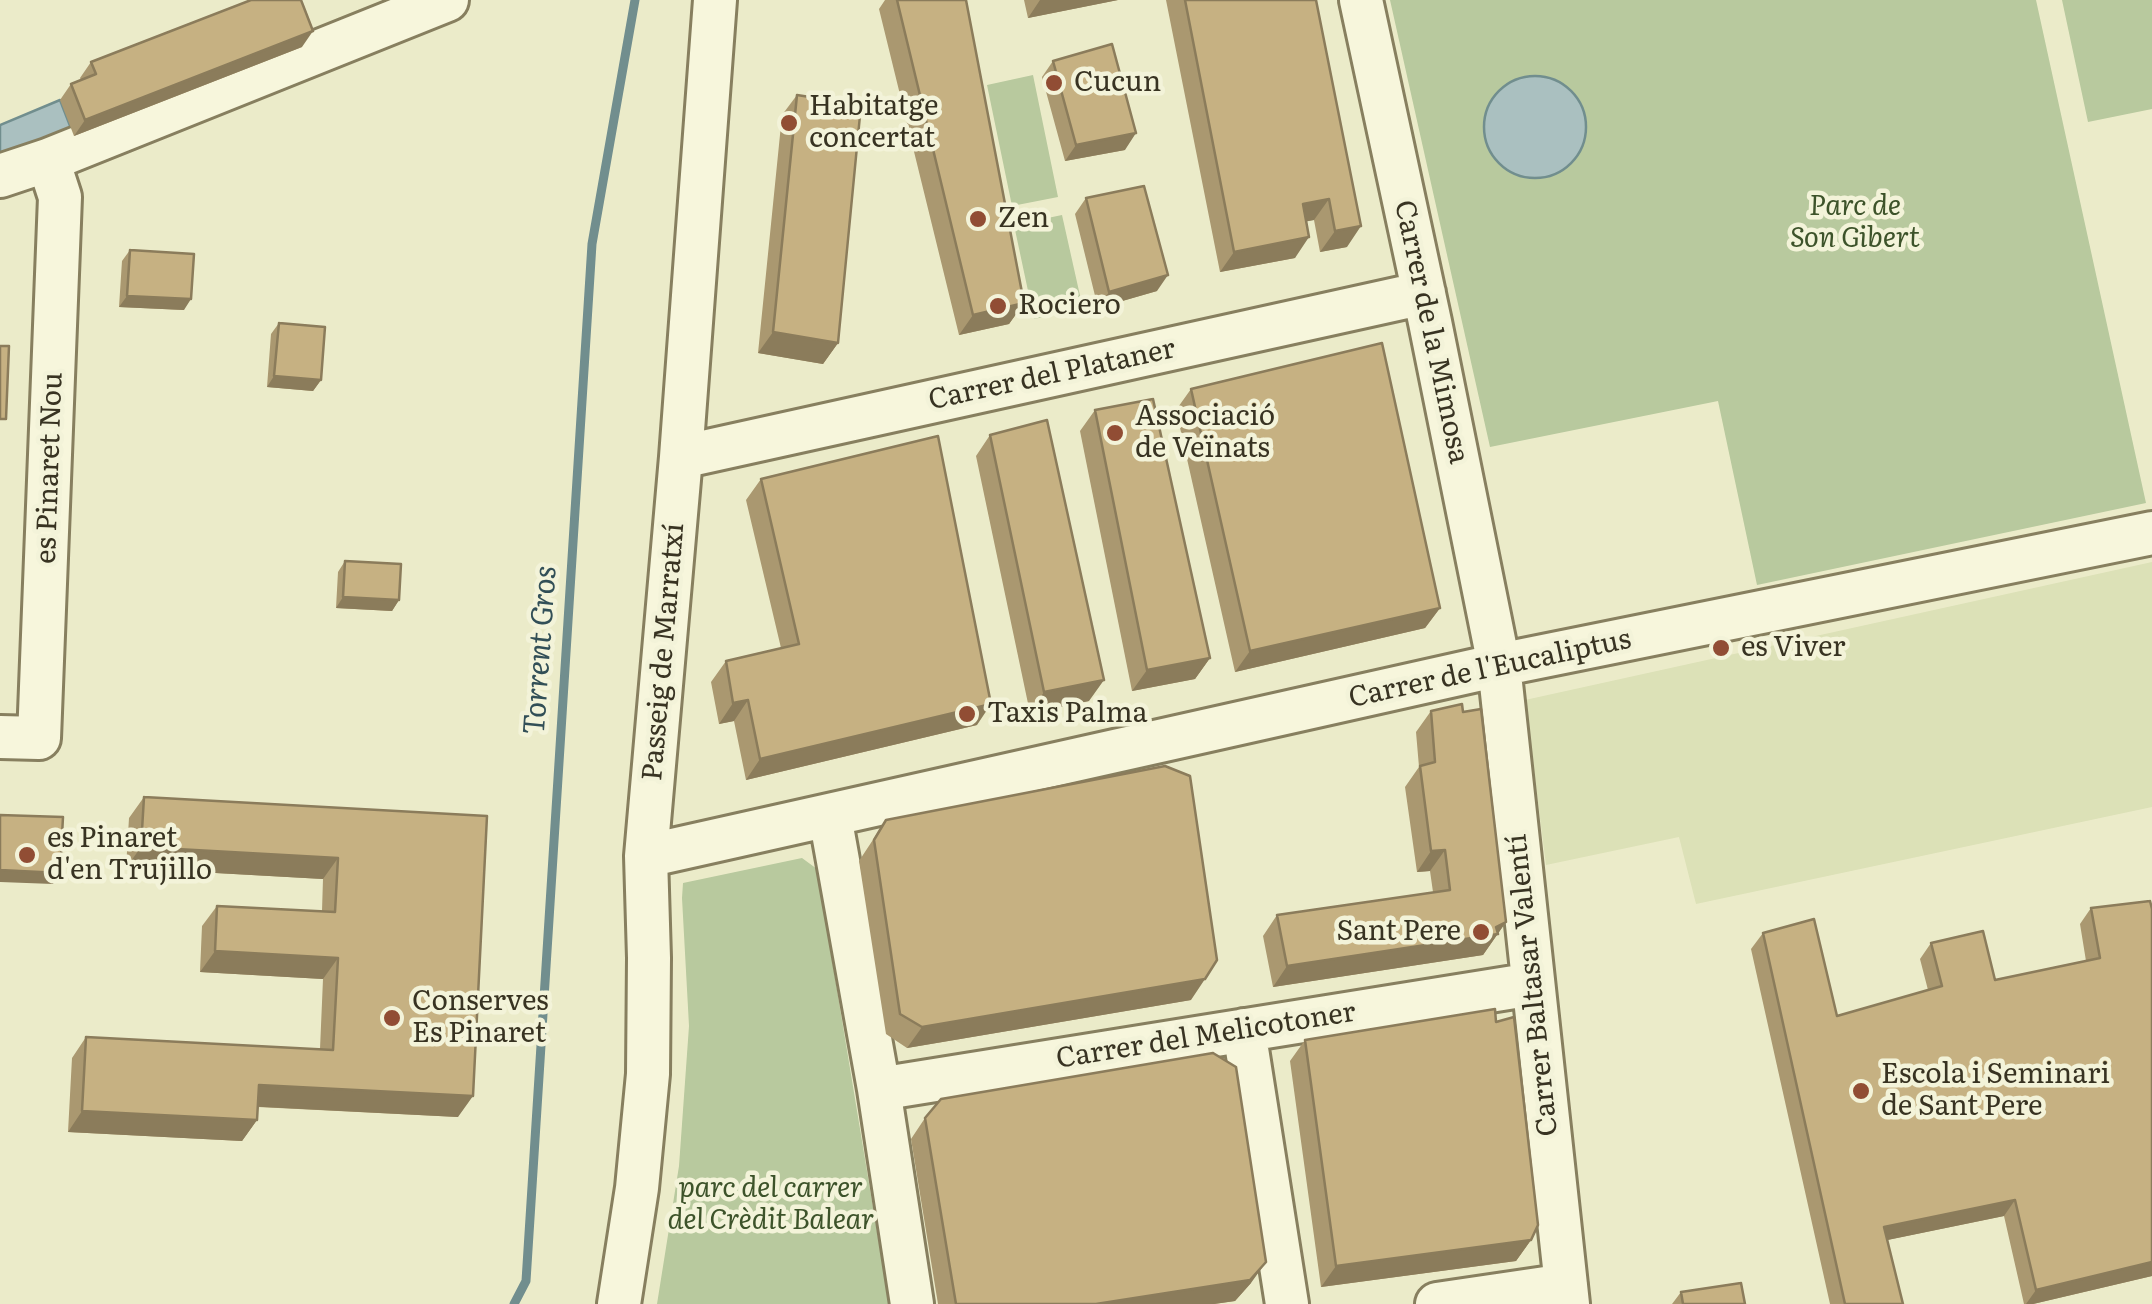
<!DOCTYPE html>
<html>
<head>
<meta charset="utf-8">
<style>
	body { margin:0 }
	canvas { display:block; background:#ebebc9 }
</style>
</head>
<body>
<canvas width="2152" height="1304"></canvas>
<script>
const g = document.querySelector('canvas').getContext('2d');
g.lineJoin = 'round';
function fillPath(path, color) { g.fillStyle = color; g.fill(path, 'evenodd'); }
const toPath = rows => new Path2D(rows.map(r => 'M' + r).join(''));
function strokePath(path, color, width, dash) { g.strokeStyle = color; g.lineWidth = width; g.lineCap = dash ? 'butt' : 'round'; g.setLineDash(dash || []); g.stroke(path); }
function drawText(font, color, halo, rows, align = 'center') {
  g.font = font + ' Literata,serif'; g.lineWidth = 9; g.setLineDash([]); g.textBaseline = 'middle'; g.strokeStyle = halo; g.fillStyle = color; for (const [text, x, y, turn = 0] of rows) {
    g.save(); g.translate(x, y); g.rotate((+turn || 0) * Math.PI / 180); g.textAlign = isNaN(turn) ? turn : align; if (halo) g.strokeText(text, 0, 0); g.fillText(text, 0, 0); g.restore();
  }
}
const farmland = toPath([
	[2152,562,2152,807,1696,904,1679,837,1546,865,1525,700]
]);
const green = toPath([
	[1390,0,2036,0,2146,503,1757,585,1718,401,1490,447],
	[2062,0,2152,0,2152,109,2088,122],
	[1033,75,1058,197,1012,206,987,85],
	[1062,215,1083,309,1034,319,1014,225],
	[802,858,817,869,889,1304,657,1304,679,1166,689,1026,682,898,683,883]
]);
const water = toPath([
	'1484 127a51 51 0 1 1 102 0a51 51 0 1 1-102 0Z',
	[60,100,74,136,0,163,0,125,60,100]
]);
const stream = toPath([
	[514,1304,526,1281,592,244,635,0]
]);
const minor = toPath([
	[1361,0,1430,322,1499,665,1568,1304],
	[0,176,48,160,447,0],
	[681,457,1424,293],
	[0,737,39,738,60,197,48,160],
	[830,816,879,1089,912,1304],
	[646,856,1499,665,2152,533],
	[1244,1030,1287,1304],
	[879,1089,1533,984],
	[619,1304,637,1188,648,1074,649,958,646,856,681,457,715,0],
	[1437,1304,1566,1285]
]);
const wall = toPath([
	[885,0,966,0,1024,303,1009,324,959,335,879,9],
	[1024,0,1118,0,1028,18],
	[1166,0,1316,0,1347,247,1320,252,1314,220,1306,221,1295,258,1220,272],
	[302,47,74,136,60,100,71,84,81,80,80,78,91,62],
	[1053,61,1125,150,1065,161,1042,77],
	[797,95,838,343,823,364,758,353,782,115],
	[1086,198,1157,291,1098,308,1075,214],
	[130,250,184,310,119,307,122,261],
	[279,323,321,380,313,391,267,387,271,334],
	[1191,389,1440,608,1425,628,1235,672,1176,410],
	[1095,410,1210,658,1195,679,1132,691,1080,431],
	[990,435,1089,701,1030,713,976,456],
	[761,479,977,725,746,780,734,721,719,724,711,682,726,661,781,648,746,500],
	[345,561,399,600,392,611,336,608,338,572],
	[1431,711,1463,712,1506,922,1483,955,1273,987,1263,936,1277,915,1433,892,1430,871,1417,872,1405,787,1419,767,1416,732],
	[144,797,487,816,458,1117,258,1107,257,1120,242,1141,68,1132,72,1058,86,1037,320,1049,323,979,200,972,202,926,217,906,322,911,323,879,126,868,129,818],
	[886,820,1191,1000,907,1048,886,1034,859,861],
	[2091,908,2152,909,2152,1276,2033,1304,2024,1304,2004,1216,1887,1240,1903,1304,1830,1304,1751,949,1763,933,1837,1016,1928,990,1920,959,1931,943,1995,980,2086,961,2080,924],
	[1305,1040,1531,1240,1516,1261,1321,1287,1290,1061],
	[925,1118,1251,1283,1235,1301,1214,1304,938,1304,911,1139],
	[1681,1292,1745,1304,1672,1304]
]);
const shadedWall = toPath([
	[1040,0,1118,0,1028,18],
	[313,31,302,47,74,136,85,120],
	[1136,133,1125,150,1065,161,1076,145],
	[1329,199,1314,220,1288,225,1303,204],
	[1361,226,1347,247,1320,252,1335,231],
	[1309,237,1295,258,1220,272,1234,252],
	[1168,275,1157,291,1098,308,1109,292],
	[127,296,191,299,184,310,119,307],
	[1024,303,1009,324,959,335,973,315],
	[773,332,838,343,823,364,758,353],
	[274,376,321,380,313,391,267,387],
	[343,597,399,600,392,611,336,608],
	[1440,608,1425,628,1235,672,1250,651],
	[1210,658,1195,679,1132,691,1147,670],
	[1104,680,1089,701,1030,713,1044,692],
	[748,700,734,721,719,724,733,703],
	[991,704,977,725,746,780,760,759],
	[141,847,338,858,323,879,126,868],
	[1445,850,1430,871,1417,872,1431,851],
	[0,870,60,873,53,884,0,882],
	[1506,922,1483,955,1273,987,1287,966,1496,927],
	[215,951,338,958,323,979,200,972],
	[1205,979,1191,1000,907,1048,922,1027],
	[259,1085,473,1096,458,1117,244,1106],
	[82,1111,257,1120,242,1141,68,1132],
	[2015,1200,2004,1216,1873,1243,1884,1227],
	[1531,1240,1516,1261,1321,1287,1336,1266],
	[1266,1262,1251,1283,1235,1301,1214,1304,1096,1304],
	[2152,1262,2152,1276,2033,1304,2026,1304,2036,1290]
]);
const building = toPath([
	[251,0,301,0,313,31,85,120,71,84,96,74,91,62,251,0],
	[897,0,966,0,1024,303,973,315,897,0],
	[1185,0,1316,0,1361,226,1335,231,1329,199,1303,204,1309,237,1234,252,1185,0],
	[1112,44,1136,133,1076,145,1053,61,1112,44],
	[797,95,861,105,838,343,773,332,797,95],
	[1144,186,1168,275,1109,292,1086,198,1144,186],
	[130,250,194,254,191,299,127,296,130,250],
	[279,323,325,327,321,380,274,376,279,323],
	[1382,343,1440,608,1250,651,1191,389,1382,343],
	[0,346,9,346,6,419,0,419,0,346],
	[1153,399,1210,658,1147,670,1095,410,1153,399],
	[1047,420,1104,680,1044,692,990,435,1047,420],
	[938,436,991,704,760,759,748,700,733,703,726,661,799,644,761,479,938,436],
	[345,561,401,564,399,600,343,597,345,561],
	[1462,704,1463,712,1481,709,1506,922,1496,927,1498,934,1287,966,1277,915,1450,890,1445,850,1431,851,1420,766,1435,762,1431,711,1462,704],
	[1165,766,1190,776,1217,960,1205,979,922,1027,900,1014,874,840,886,820,1165,766],
	[144,797,487,816,473,1096,259,1085,257,1120,82,1111,86,1037,333,1050,338,958,215,951,217,906,335,912,338,858,141,847,144,797],
	[0,815,63,817,60,873,0,870,0,815],
	[2150,901,2152,909,2152,1262,2036,1290,2015,1200,1884,1227,1903,1304,1845,1304,1763,933,1814,919,1837,1016,1942,986,1931,943,1983,931,1995,980,2100,958,2091,908,2150,901],
	[1495,1009,1496,1022,1514,1017,1538,1225,1531,1240,1336,1266,1305,1040,1495,1009],
	[1213,1053,1236,1067,1266,1262,1250,1280,1096,1304,956,1304,925,1118,941,1099,1213,1053],
	[1741,1283,1745,1304,1683,1304,1681,1292,1741,1283]
]);
const markers = [
	[1054,83,10,"#914d34"],
	[789,123,10,"#914d34"],
	[978,219,10,"#914d34"],
	[998,306,10,"#914d34"],
	[1115,433,10,"#914d34"],
	[1721,648,10,"#914d34"],
	[967,714,10,"#914d34"],
	[27,855,10,"#914d34"],
	[1481,932,10,"#914d34"],
	[392,1018,10,"#914d34"],
	[1861,1091,10,"#914d34"]
];
const poiNames = [
	["Cucun",1074,83],
	["Habitatge",809,107],
	["concertat",809,139],
	["Zen",998,219],
	["Rociero",1018,306],
	["Associació",1135,417],
	["de Veïnats",1135,449],
	["es Viver",1741,648],
	["Taxis Palma",987,714],
	["es Pinaret",47,839],
	["d'en Trujillo",47,871],
	["Sant Pere",1461,932,"right"],
	["Conserves",412,1002],
	["Es Pinaret",412,1034],
	["Escola i Seminari",1881,1075],
	["de Sant Pere",1881,1107]
];
const parkNames = [
	["Parc de",1855,207],
	["Son Gibert",1855,239],
	["parc del carrer",771,1189],
	["del Crèdit Balear",771,1221]
];
const streetNames = [
	["Carrer de la Mimosa",1431,332,78],
	["Carrer del Plataner",1052,375,-12],
	["es Pinaret Nou",50,468,-88],
	["Passeig de Marratxí",664,652,-85],
	["Carrer de l'Eucaliptus",1490,669,-12],
	["Carrer Baltasar Valentí",1533,985,-96],
	["Carrer del Melicotoner",1206,1036,-9]
];
const waterNames = [
	["Torrent Gros",541,650,-86]
];
fillPath(farmland, '#dce1b7');
fillPath(green, '#b8c99e');
fillPath(water, '#aac0c0');
strokePath(water, '#718e8e', 2.5);
strokePath(stream, '#718e8e', 9);
strokePath(minor, '#877f5f', 48);
strokePath(minor, '#f7f6dc', 42);
fillPath(wall, '#aa9870');
fillPath(shadedWall, '#8b7c5b');
fillPath(building, '#c6b182');
strokePath(building, '#8b7c5b', 2.5);
for (const [x, y, r, color] of markers) { const dot = new Path2D(); dot.arc(x, y, r, 0, 2 * Math.PI); g.fillStyle = color; g.fill(dot); strokePath(dot, '#f3f3d9', 4); }
drawText('28px', '#383322', '#f3f3d9', poiNames, 'left');
drawText('italic 28px', '#3d532a', '#f3f3d9', parkNames);
drawText('28px', '#383322', '#f3f3d9', streetNames);
drawText('italic 30px', '#324f57', '#f3f3d9', waterNames);
</script>
</body>
</html>
